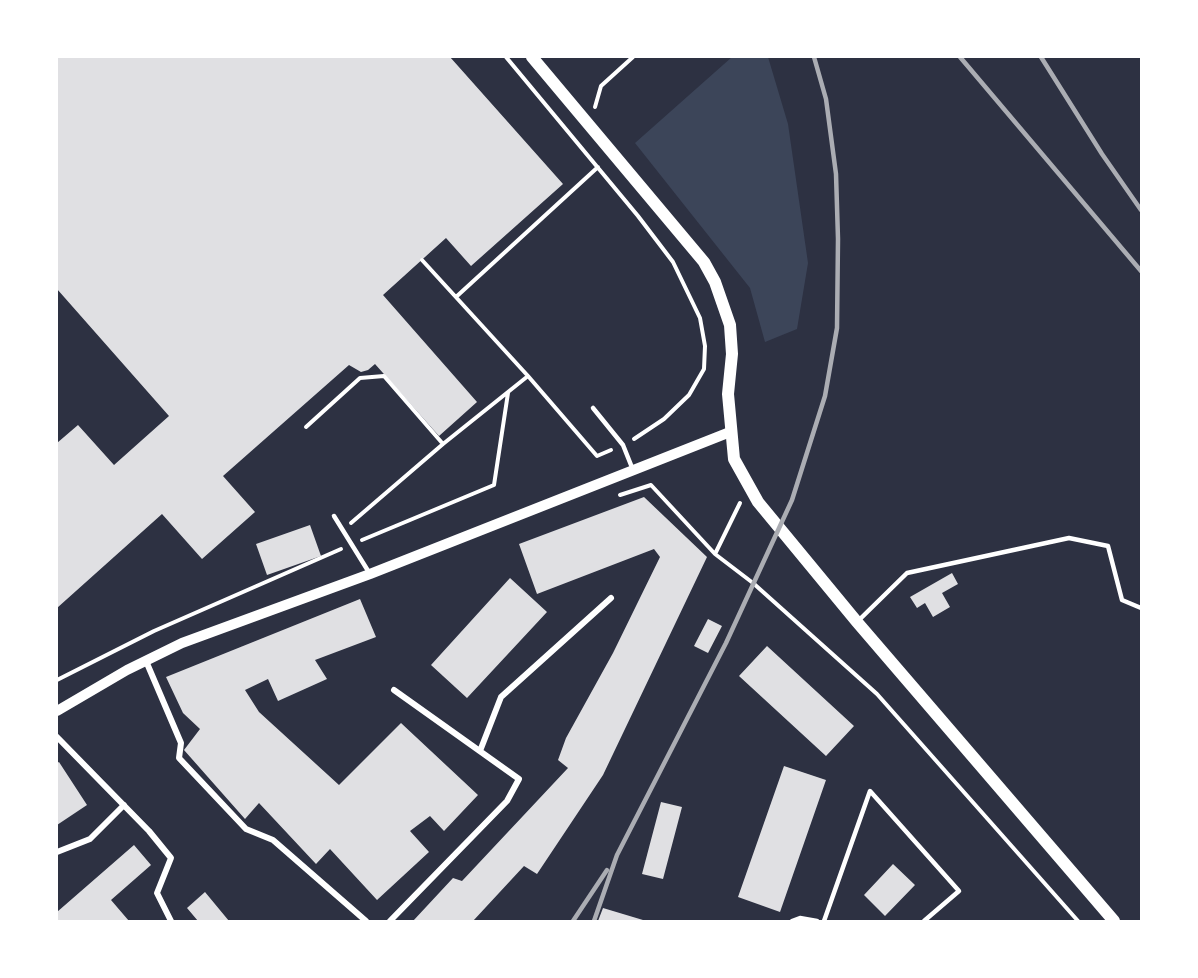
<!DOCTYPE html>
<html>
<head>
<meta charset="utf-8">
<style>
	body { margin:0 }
	#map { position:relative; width:1198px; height:978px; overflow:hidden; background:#2d3142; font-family:"Alegreya Sans",sans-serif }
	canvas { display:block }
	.frame { position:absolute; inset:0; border:58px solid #fff; pointer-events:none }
</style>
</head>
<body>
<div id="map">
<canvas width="1198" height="978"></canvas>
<div class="frame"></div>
</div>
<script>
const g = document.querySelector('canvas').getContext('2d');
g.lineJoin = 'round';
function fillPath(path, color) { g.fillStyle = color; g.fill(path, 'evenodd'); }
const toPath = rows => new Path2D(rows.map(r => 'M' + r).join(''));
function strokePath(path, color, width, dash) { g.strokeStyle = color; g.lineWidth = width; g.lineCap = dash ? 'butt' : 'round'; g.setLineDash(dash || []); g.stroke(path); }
const green = toPath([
	[732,57,768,57,788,124,808,263,797,329,765,342,750,288,635,143]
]);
const building = toPath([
	[57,57,450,57,563,184,471,266,446,238,383,295,477,402,439,436,375,364,368,370,361,372,349,365,223,476,255,512,202,559,162,514,57,608,57,443,78,425,114,465,169,416,57,289],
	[644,497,707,557,603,775,537,874,524,866,473,921,413,921,453,878,462,881,568,768,558,760,566,738,613,653,660,557,654,549,537,594,519,544],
	[310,525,321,556,267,575,256,544],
	[952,573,958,584,942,593,950,607,933,617,925,603,917,608,910,597],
	[510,578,547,612,467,698,431,665],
	[360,599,376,637,315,660,327,679,278,701,268,679,245,690,259,712,339,785,401,723,478,795,444,831,430,816,410,831,429,852,377,900,330,849,316,864,259,803,245,819,184,750,200,729,183,713,166,677],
	[708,619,722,626,708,653,694,646],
	[767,646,854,726,826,756,739,676],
	[59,762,87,805,57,825,57,763],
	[784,766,826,780,780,912,738,897],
	[661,802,682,807,663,879,642,874],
	[134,845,151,865,111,900,129,921,57,921,57,912],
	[893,864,915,885,885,916,864,895],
	[205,892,229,921,198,921,187,908],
	[603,908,643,920,643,921,598,921]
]);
const path = toPath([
	[506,57,638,216,673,262,700,318,705,346,704,369,689,395,664,419,634,439],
	[595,107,601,86,633,57],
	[422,260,528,376,597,456,611,450],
	[456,297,598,167],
	[306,427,360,378,384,376,443,444],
	[620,495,651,485,715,554,753,583,877,694,1078,921],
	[351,523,443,444,528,376],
	[362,540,494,485,508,393],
	[715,554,740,503],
	[57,680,154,631,341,549]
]);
const service = toPath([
	[593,408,623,445,633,470],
	[334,516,370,574],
	[858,621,907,573,1069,538,1108,546,1122,600,1141,608],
	[792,921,800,918,817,921],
	[824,921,870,791,959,891,924,921]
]);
const minor = toPath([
	[146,661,181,743,179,758,246,829,273,840,366,921],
	[57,737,149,831,171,858,157,893,171,921],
	[480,751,501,697,611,598],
	[57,852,90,839,124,805],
	[390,921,507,801,519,779,394,690]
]);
const tertiary = toPath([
	[57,711,127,670,182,643,370,574,730,432]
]);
const secondary = toPath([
	[532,57,704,262,715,282,730,325,732,354,728,394,734,459,758,502,857,622,1114,921]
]);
const rail = toPath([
	[960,57,1141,271],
	[1041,57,1102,154,1141,210],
	[573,921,607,870],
	[594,921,617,855,726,643,792,500,825,396,837,328,838,239,836,174,826,99,814,57]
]);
fillPath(green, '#3c4559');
fillPath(building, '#e0e0e3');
strokePath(path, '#fff', 4);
strokePath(service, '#fff', 4.5);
strokePath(minor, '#fff', 6);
strokePath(tertiary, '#fff', 10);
strokePath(secondary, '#fff', 12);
strokePath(rail, '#abadb3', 4.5);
</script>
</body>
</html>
